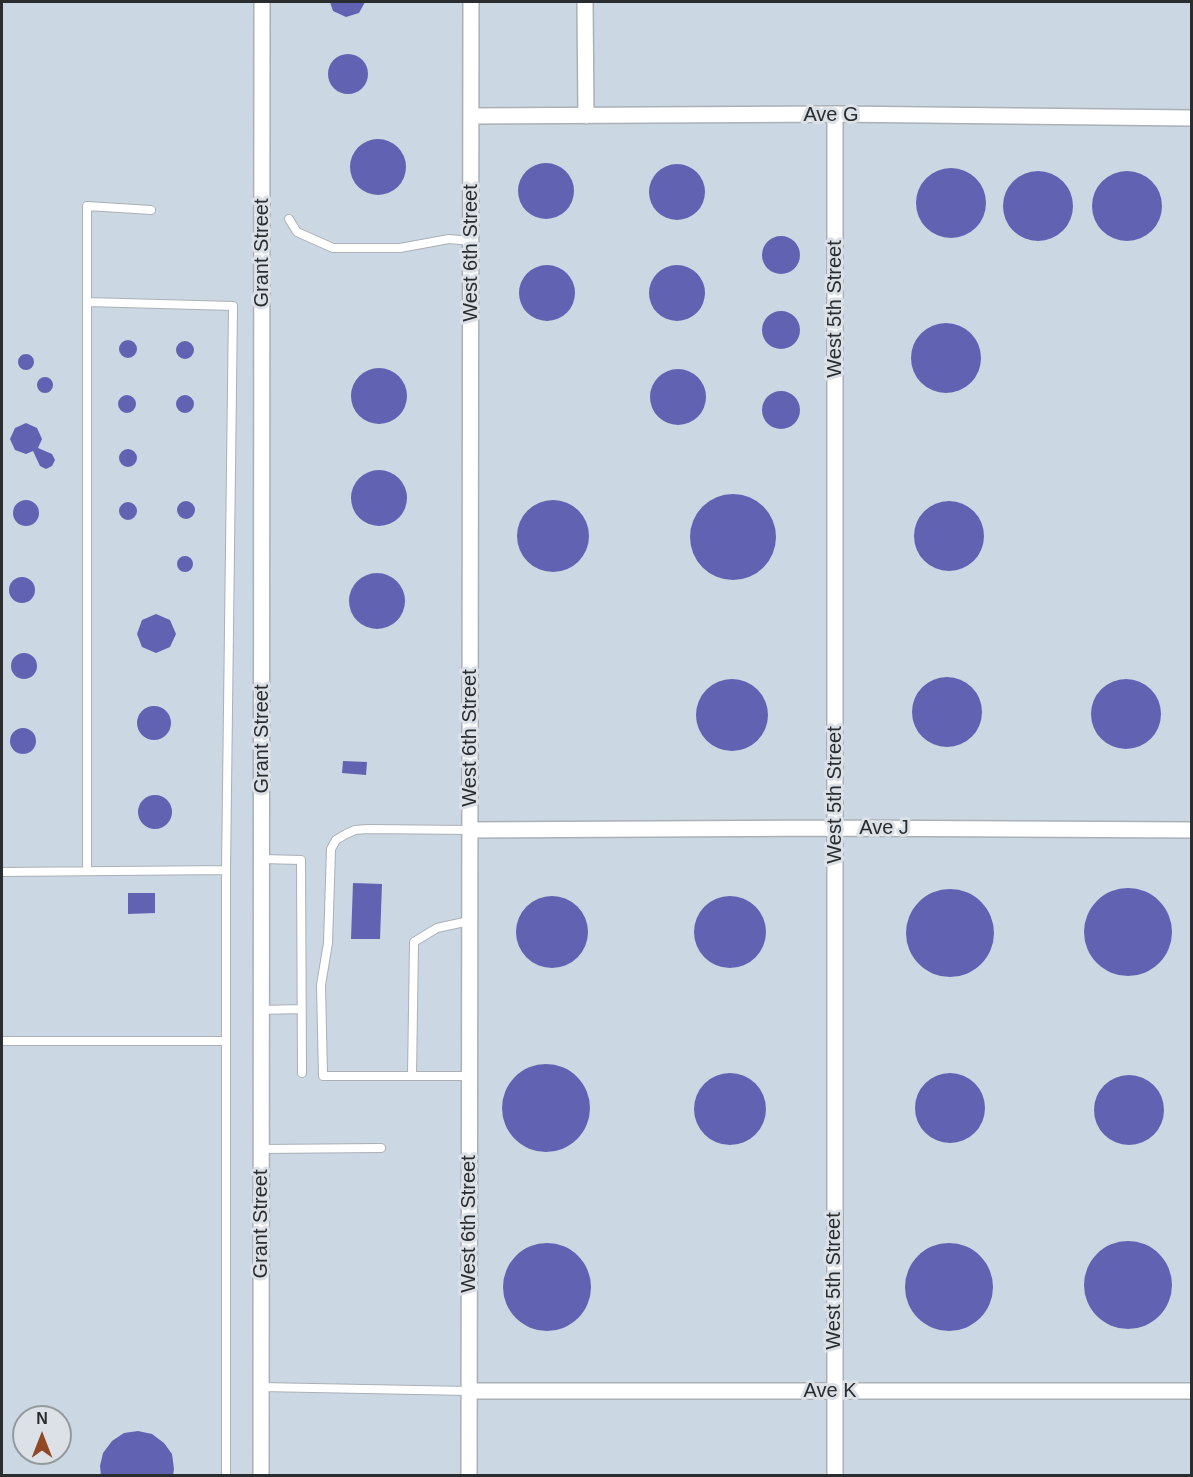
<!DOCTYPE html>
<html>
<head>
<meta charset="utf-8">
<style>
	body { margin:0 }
	#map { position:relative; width:1193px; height:1477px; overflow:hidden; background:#dbe1e7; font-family:Helvetica,sans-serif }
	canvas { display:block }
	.frame { position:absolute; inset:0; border:3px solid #2a2d2f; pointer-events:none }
	.north { position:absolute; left:12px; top:1405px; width:60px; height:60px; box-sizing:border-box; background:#dbe1e7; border:2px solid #94999d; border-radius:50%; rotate:0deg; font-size:16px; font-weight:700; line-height:24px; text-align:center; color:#2a2d2f }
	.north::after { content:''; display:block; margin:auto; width:21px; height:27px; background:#904825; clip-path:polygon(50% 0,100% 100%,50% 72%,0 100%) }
</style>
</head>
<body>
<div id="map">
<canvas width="1193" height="1477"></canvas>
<div class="frame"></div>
<div class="north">N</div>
</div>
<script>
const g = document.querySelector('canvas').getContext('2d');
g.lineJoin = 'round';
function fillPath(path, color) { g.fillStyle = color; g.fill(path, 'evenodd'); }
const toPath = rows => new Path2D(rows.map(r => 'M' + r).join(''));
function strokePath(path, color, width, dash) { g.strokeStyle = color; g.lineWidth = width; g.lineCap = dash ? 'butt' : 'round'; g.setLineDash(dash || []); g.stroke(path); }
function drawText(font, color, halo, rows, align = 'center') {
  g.font = font + ' Helvetica,sans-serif'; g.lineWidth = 6; g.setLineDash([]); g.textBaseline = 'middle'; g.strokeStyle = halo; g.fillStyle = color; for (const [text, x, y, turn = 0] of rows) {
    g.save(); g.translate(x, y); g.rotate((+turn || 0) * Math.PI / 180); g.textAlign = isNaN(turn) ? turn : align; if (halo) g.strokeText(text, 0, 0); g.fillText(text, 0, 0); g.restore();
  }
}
const built = toPath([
	[2,2,1191,2,1191,1475,2,1476],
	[24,1417,60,1417,60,1453,24,1453]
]);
const building = toPath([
	[330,2,365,2,359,13,346,17,333,11],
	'328 74a20 20 0 1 1 40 0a20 20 0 1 1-40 0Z',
	'350 167a28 28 0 1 1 56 0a28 28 0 1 1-56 0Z',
	'518 191a28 28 0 1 1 56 0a28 28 0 1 1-56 0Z',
	'649 192a28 28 0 1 1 56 0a28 28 0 1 1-56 0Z',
	'916 203a35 35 0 1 1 70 0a35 35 0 1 1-70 0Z',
	'1003 206a35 35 0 1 1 70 0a35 35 0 1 1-70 0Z',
	'1092 206a35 35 0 1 1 70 0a35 35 0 1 1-70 0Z',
	'762 255a19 19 0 1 1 38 0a19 19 0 1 1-38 0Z',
	'519 293a28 28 0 1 1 56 0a28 28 0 1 1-56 0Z',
	'649 293a28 28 0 1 1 56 0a28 28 0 1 1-56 0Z',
	'762 330a19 19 0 1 1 38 0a19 19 0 1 1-38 0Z',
	'911 358a35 35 0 1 1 70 0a35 35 0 1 1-70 0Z',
	'119 349a9 9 0 1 1 18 0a9 9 0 1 1-18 0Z',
	'176 350a9 9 0 1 1 18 0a9 9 0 1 1-18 0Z',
	'18 362a8 8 0 1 1 16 0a8 8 0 1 1-16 0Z',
	'351 396a28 28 0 1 1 56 0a28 28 0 1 1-56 0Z',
	'650 397a28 28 0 1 1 56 0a28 28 0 1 1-56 0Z',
	'37 385a8 8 0 1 1 16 0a8 8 0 1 1-16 0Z',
	'762 410a19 19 0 1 1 38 0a19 19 0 1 1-38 0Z',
	'176 404a9 9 0 1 1 18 0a9 9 0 1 1-18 0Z',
	'118 404a9 9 0 1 1 18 0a9 9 0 1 1-18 0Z',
	[26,423,37,428,42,439,38,448,52,454,55,460,52,466,46,469,40,466,33,451,26,454,15,450,10,439,15,428],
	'119 458a9 9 0 1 1 18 0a9 9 0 1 1-18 0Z',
	'351 498a28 28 0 1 1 56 0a28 28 0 1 1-56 0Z',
	'690 537a43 43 0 1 1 86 0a43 43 0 1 1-86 0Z',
	'517 536a36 36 0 1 1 72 0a36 36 0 1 1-72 0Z',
	'13 513a13 13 0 1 1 26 0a13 13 0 1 1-26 0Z',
	'177 510a9 9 0 1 1 18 0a9 9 0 1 1-18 0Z',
	'914 536a35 35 0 1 1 70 0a35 35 0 1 1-70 0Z',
	'119 511a9 9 0 1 1 18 0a9 9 0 1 1-18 0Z',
	'177 564a8 8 0 1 1 16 0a8 8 0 1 1-16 0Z',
	'349 601a28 28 0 1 1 56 0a28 28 0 1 1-56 0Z',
	'9 590a13 13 0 1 1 26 0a13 13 0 1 1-26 0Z',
	[156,614,170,620,176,634,170,647,156,653,142,647,137,634,142,620],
	'11 666a13 13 0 1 1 26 0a13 13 0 1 1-26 0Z',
	'912 712a35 35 0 1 1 70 0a35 35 0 1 1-70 0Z',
	'1091 714a35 35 0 1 1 70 0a35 35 0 1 1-70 0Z',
	'696 715a36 36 0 1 1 72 0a36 36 0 1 1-72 0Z',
	'137 723a17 17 0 1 1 34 0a17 17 0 1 1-34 0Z',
	'10 741a13 13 0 1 1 26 0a13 13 0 1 1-26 0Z',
	[343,761,367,762,366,775,342,773],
	'138 812a17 17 0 1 1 34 0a17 17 0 1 1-34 0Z',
	[353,883,382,884,380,939,351,939],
	'1084 932a44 44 0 1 1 88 0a44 44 0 1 1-88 0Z',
	'906 933a44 44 0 1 1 88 0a44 44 0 1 1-88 0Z',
	[128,893,155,893,155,913,128,914],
	'516 932a36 36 0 1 1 72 0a36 36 0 1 1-72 0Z',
	'694 932a36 36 0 1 1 72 0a36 36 0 1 1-72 0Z',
	'502 1108a44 44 0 1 1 88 0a44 44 0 1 1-88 0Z',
	'915 1108a35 35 0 1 1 70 0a35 35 0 1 1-70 0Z',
	'694 1109a36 36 0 1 1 72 0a36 36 0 1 1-72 0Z',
	'1094 1110a35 35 0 1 1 70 0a35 35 0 1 1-70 0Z',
	'1084 1285a44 44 0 1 1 88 0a44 44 0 1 1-88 0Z',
	'503 1287a44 44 0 1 1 88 0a44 44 0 1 1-88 0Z',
	'905 1287a44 44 0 1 1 88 0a44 44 0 1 1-88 0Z',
	[138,1431,152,1434,164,1443,172,1454,174,1469,173,1476,101,1476,100,1466,103,1453,112,1441,124,1433]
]);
const lane = toPath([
	[289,219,297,232,333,248,400,248,449,239,471,241],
	[87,302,233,306,226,870,226,1476],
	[469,830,368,829,355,830,346,834,336,840,331,849,328,943,321,985,323,1076,469,1076],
	[262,859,301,860,302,1073],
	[87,871,87,206,151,210],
	[2,872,226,870],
	[262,1010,301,1009],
	[2,1041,226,1041],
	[412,1076,414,942,437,928,469,921],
	[261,1149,381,1148],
	[261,1387,469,1391]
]);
const street = toPath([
	[585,2,586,116],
	[471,116,835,114,1192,118],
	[469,830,835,828,1192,830],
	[469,1391,1192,1391],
	[261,1476,262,2],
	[469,1476,471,2],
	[835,1476,835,114]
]);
const streetNames = [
	["Ave G",831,115],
	["Grant Street",262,253,-90],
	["West 6th Street",471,253,-90],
	["West 5th Street",835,309,-90],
	["West 6th Street",470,738,-90],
	["Grant Street",262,739,-90],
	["West 5th Street",835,795,-90],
	["Ave J",884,828],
	["Grant Street",261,1224,-90],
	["West 6th Street",469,1224,-90],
	["West 5th Street",834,1281,-90],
	["Ave K",830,1391]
];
fillPath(built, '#cbd7e2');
fillPath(building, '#6163b2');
strokePath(lane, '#aab0b6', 10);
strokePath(street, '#aab0b6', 18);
strokePath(lane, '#fff', 8);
strokePath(street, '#fff', 15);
drawText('20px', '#2a2d2f', '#dbe1e7', streetNames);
</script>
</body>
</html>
